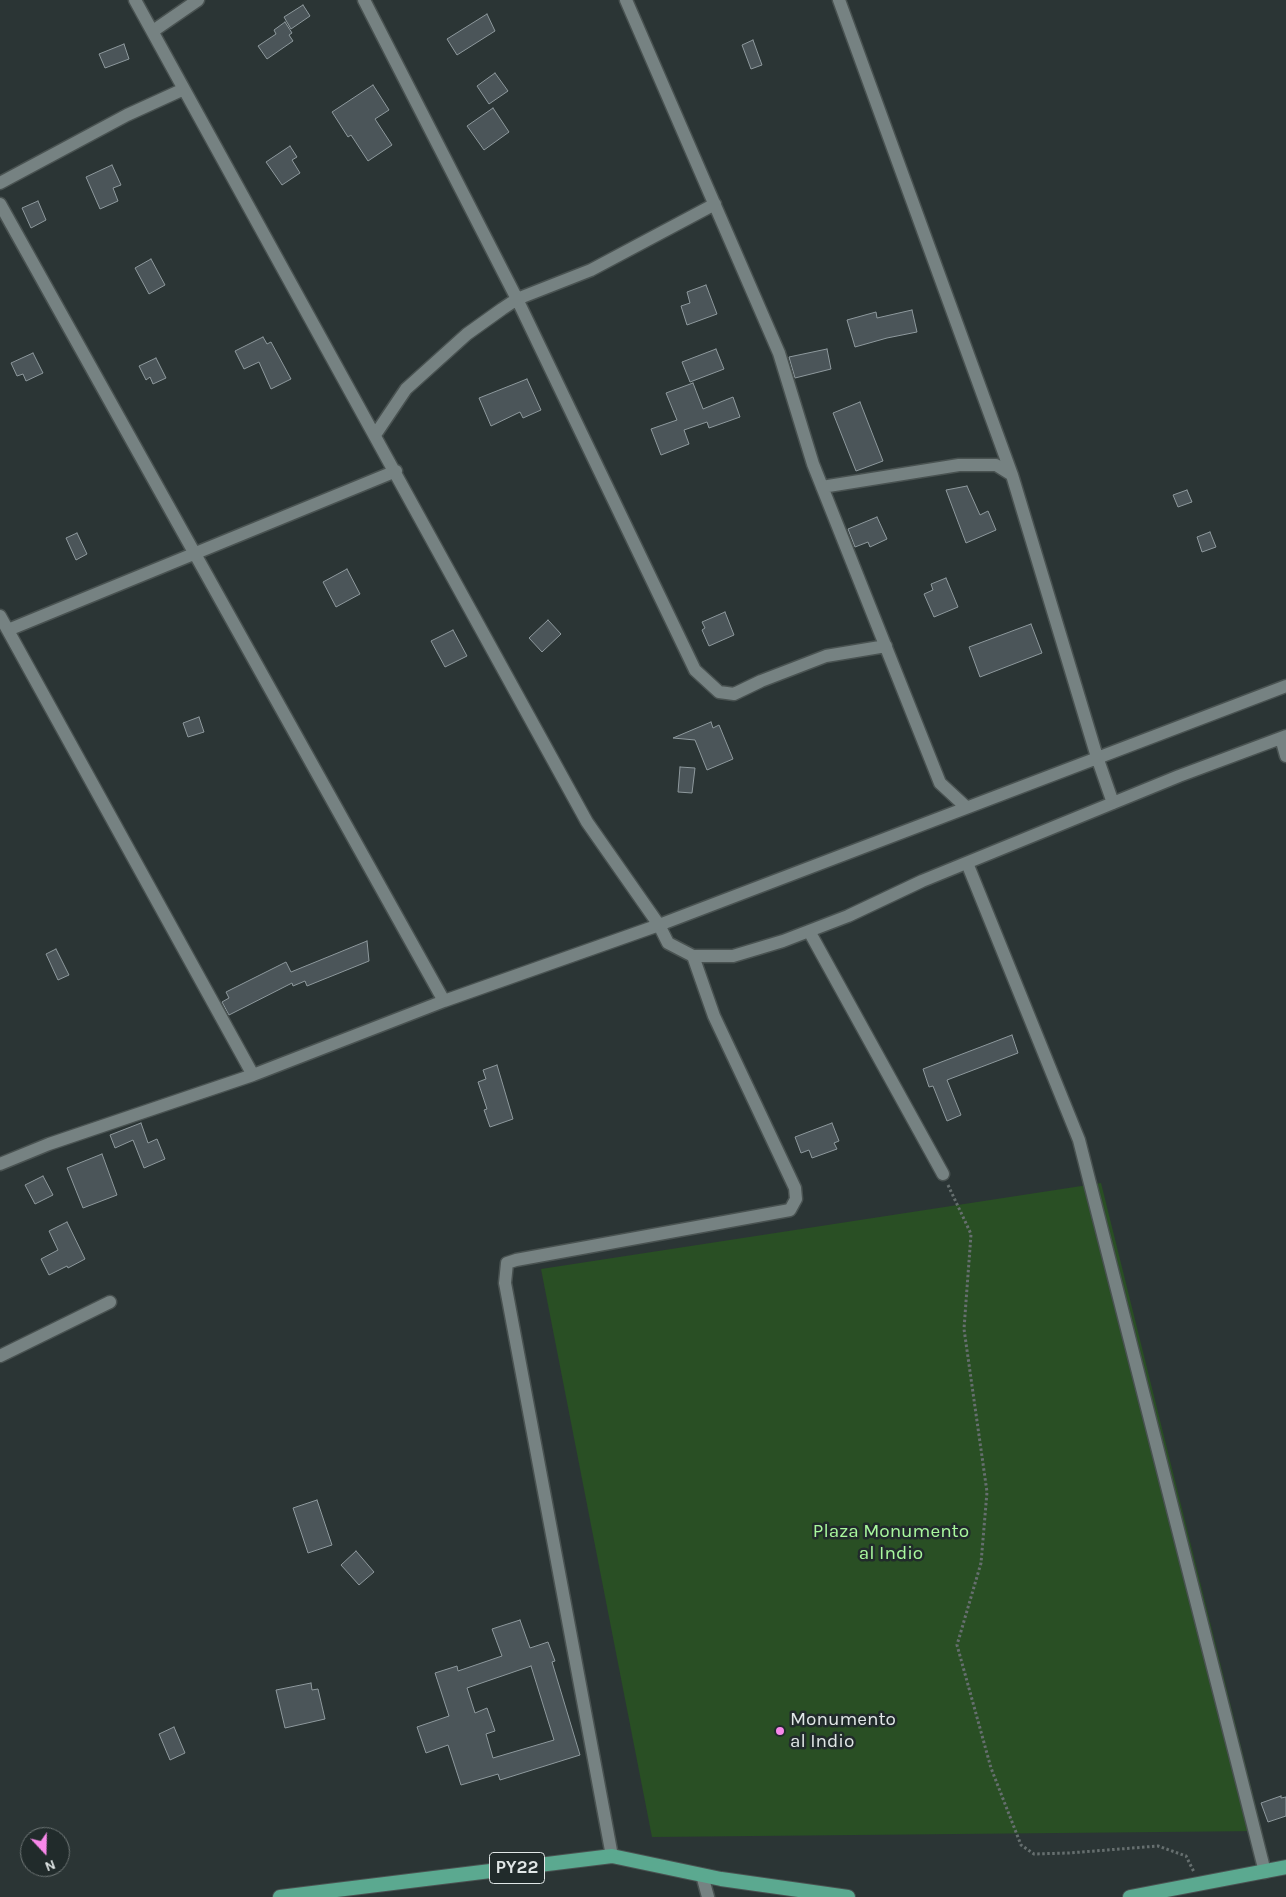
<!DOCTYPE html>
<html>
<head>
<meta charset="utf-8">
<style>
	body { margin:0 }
	#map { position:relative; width:1286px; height:1897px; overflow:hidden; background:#2b3535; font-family:Karla,sans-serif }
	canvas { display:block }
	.north { position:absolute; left:20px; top:1827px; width:50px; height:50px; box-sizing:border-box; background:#212b2b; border:1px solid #6e7676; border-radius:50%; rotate:159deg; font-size:14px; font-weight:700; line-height:20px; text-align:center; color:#e1e7e7 }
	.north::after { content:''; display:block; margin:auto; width:18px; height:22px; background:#f888ea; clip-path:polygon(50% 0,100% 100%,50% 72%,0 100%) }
</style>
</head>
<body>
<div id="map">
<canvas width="1286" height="1897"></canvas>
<div class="north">N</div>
</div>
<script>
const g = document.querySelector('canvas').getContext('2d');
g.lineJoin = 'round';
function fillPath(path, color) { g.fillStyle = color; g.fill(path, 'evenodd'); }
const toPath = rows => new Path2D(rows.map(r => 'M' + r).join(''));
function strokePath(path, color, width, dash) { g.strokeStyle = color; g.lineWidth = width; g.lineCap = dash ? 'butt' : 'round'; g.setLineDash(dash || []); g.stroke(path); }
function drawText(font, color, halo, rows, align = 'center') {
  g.font = font + ' Karla,sans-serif'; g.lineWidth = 5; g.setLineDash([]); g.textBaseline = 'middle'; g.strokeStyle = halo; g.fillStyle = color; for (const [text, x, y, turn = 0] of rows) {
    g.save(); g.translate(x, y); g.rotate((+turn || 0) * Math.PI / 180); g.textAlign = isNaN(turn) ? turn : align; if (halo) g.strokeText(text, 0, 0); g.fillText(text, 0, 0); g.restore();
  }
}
const green = toPath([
	[1101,1183,1262,1831,652,1837,541,1269]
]);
const building = toPath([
	[303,5,310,16,291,29,284,17,303,5],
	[487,14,495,31,457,55,447,39,487,14],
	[285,22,292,33,289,35,293,41,267,59,258,46,276,34,274,30,285,22],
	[753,40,762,65,751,69,742,45,753,40],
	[124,44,129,59,105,68,99,54,124,44],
	[495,73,508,91,489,104,477,86,495,73],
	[373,85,389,110,375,119,392,145,368,161,351,135,348,137,332,112,373,85],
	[493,108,509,132,484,150,467,126,493,108],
	[290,146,297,157,292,160,300,173,282,185,266,162,290,146],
	[112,165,121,185,113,188,118,201,100,209,86,177,112,165],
	[38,201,46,220,31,228,22,208,38,201],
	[151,259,165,285,149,294,135,268,151,259],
	[706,285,717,314,687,325,681,306,690,303,687,292,706,285],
	[912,310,917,332,887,338,855,347,847,320,876,312,877,318,912,310],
	[263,337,267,344,271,342,291,379,271,389,259,362,244,369,235,351,263,337],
	[716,349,724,369,690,382,682,362,716,349],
	[827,349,831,369,795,378,789,357,827,349],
	[33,353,43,373,26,381,23,374,17,376,11,363,33,353],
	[156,358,166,378,153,384,150,377,146,380,139,366,156,358],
	[527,379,541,410,523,418,520,412,491,426,479,398,527,379],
	[693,383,703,409,733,397,740,417,709,428,707,422,684,430,689,444,661,455,651,429,677,420,666,393,693,383],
	[860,402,883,461,856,471,833,413,860,402],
	[967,486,980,515,988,511,996,530,966,543,946,490,967,486],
	[1187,490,1192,502,1178,507,1173,495,1187,490],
	[877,517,887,539,870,547,868,542,855,547,848,529,877,517],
	[1210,532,1216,547,1202,552,1197,537,1210,532],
	[77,533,87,554,76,560,66,538,77,533],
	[347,569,360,594,336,607,323,582,347,569],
	[946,578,958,607,934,617,924,594,933,590,931,584,946,578],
	[725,612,734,635,709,646,702,630,705,628,702,622,725,612],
	[548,620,561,634,542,652,529,638,548,620],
	[1031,624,1042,653,980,677,969,647,1031,624],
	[453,630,467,656,445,667,431,641,453,630],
	[199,717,204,732,188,737,183,723,199,717],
	[711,722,713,728,719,725,733,759,707,770,695,740,673,738,711,722],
	[680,767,695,768,692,793,678,792,680,767],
	[367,941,369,961,307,986,305,981,293,986,292,983,229,1015,222,1002,229,998,226,992,286,962,291,972,367,941],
	[56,949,69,975,58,980,46,954,56,949],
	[1012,1035,1018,1053,947,1080,961,1115,947,1121,933,1086,929,1087,923,1069,1012,1035],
	[497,1065,513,1119,490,1127,484,1110,487,1109,478,1082,486,1079,483,1070,497,1065],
	[141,1123,148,1143,157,1139,165,1159,144,1168,133,1140,115,1148,110,1135,141,1123],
	[832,1123,839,1141,834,1143,837,1149,812,1158,809,1150,801,1153,795,1137,832,1123],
	[102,1154,117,1195,83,1208,67,1168,102,1154],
	[43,1176,53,1195,35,1204,25,1185,43,1176],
	[67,1222,85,1259,68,1268,67,1266,49,1275,41,1259,58,1250,49,1231,67,1222],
	[317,1500,332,1545,308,1553,293,1508,317,1500],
	[356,1551,374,1572,359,1585,341,1565,356,1551],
	[520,1620,530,1648,548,1642,555,1661,552,1662,580,1755,500,1780,498,1774,461,1785,448,1745,426,1753,417,1727,449,1716,435,1673,457,1666,458,1671,502,1656,492,1629,520,1620],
	[531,1666,554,1740,493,1758,486,1734,495,1731,487,1708,475,1713,467,1688,531,1666],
	[311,1683,312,1690,318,1689,325,1719,285,1728,276,1690,311,1683],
	[174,1727,185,1753,170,1760,159,1734,174,1727],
	[1281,1796,1281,1798,1286,1797,1286,1816,1268,1822,1261,1803,1281,1796]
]);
const path = toPath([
	[948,1185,971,1234,964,1329,987,1492,981,1563,957,1645,991,1768,1021,1845,1034,1854,1069,1853,1158,1846,1186,1856,1194,1872]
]);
const minor = toPath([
	[135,0,587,822,659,925,668,943,693,956,733,956,783,941,848,916,922,881,1179,776,1286,736],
	[364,0,517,299,695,670,719,692,734,694,761,681,826,656,886,646],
	[626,0,779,353,813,464,940,783,966,807],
	[839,0,1012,475],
	[153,31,198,0],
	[0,183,127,115,184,89],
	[0,204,444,1001],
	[375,435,406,389,467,334,502,309,517,299,591,270,715,204],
	[822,487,959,465,996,465,1012,475,1097,757,1113,803],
	[0,616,253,1075],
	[8,630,396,471],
	[1281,738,1286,756],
	[967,863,1079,1140,1265,1872],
	[809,931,943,1174],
	[0,1164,49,1144,253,1075,444,1001,659,925,1286,686],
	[0,1356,110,1302],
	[612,1856,505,1283,507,1263,516,1260,790,1210,796,1199,795,1188,714,1016,693,956],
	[702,1875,708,1897]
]);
const trunk = toPath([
	[280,1897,612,1856,721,1879,848,1897],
	[1130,1897,1286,1867]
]);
const markers = [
	[780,1731,5,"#f888ea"]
];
const shields = [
	[517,1868,55]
];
const shieldNames = [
	["PY22",517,1868]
];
const parkNames = [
	["Plaza Monumento",891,1532],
	["al Indio",891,1554]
];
const poiNames = [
	["Monumento",790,1720],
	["al Indio",790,1742]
];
fillPath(green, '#294f24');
fillPath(building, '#4b5559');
strokePath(building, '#8e999d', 1);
strokePath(minor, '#495251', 15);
strokePath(trunk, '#495251', 16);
strokePath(path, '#666f6f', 3, [2.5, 2.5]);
strokePath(minor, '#768282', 12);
strokePath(trunk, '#5ba990', 14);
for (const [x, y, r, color] of markers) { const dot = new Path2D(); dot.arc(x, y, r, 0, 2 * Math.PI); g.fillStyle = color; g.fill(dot); strokePath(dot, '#212b2b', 2); }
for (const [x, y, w] of shields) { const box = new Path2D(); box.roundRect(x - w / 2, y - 15.5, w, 31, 4); g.fillStyle = '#212b2b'; g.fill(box); strokePath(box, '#e1e7e7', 1); }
drawText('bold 18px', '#e1e7e7', null, shieldNames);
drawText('19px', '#a9f89e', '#212b2b', parkNames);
drawText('19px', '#e1e7e7', '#212b2b', poiNames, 'left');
</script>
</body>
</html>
